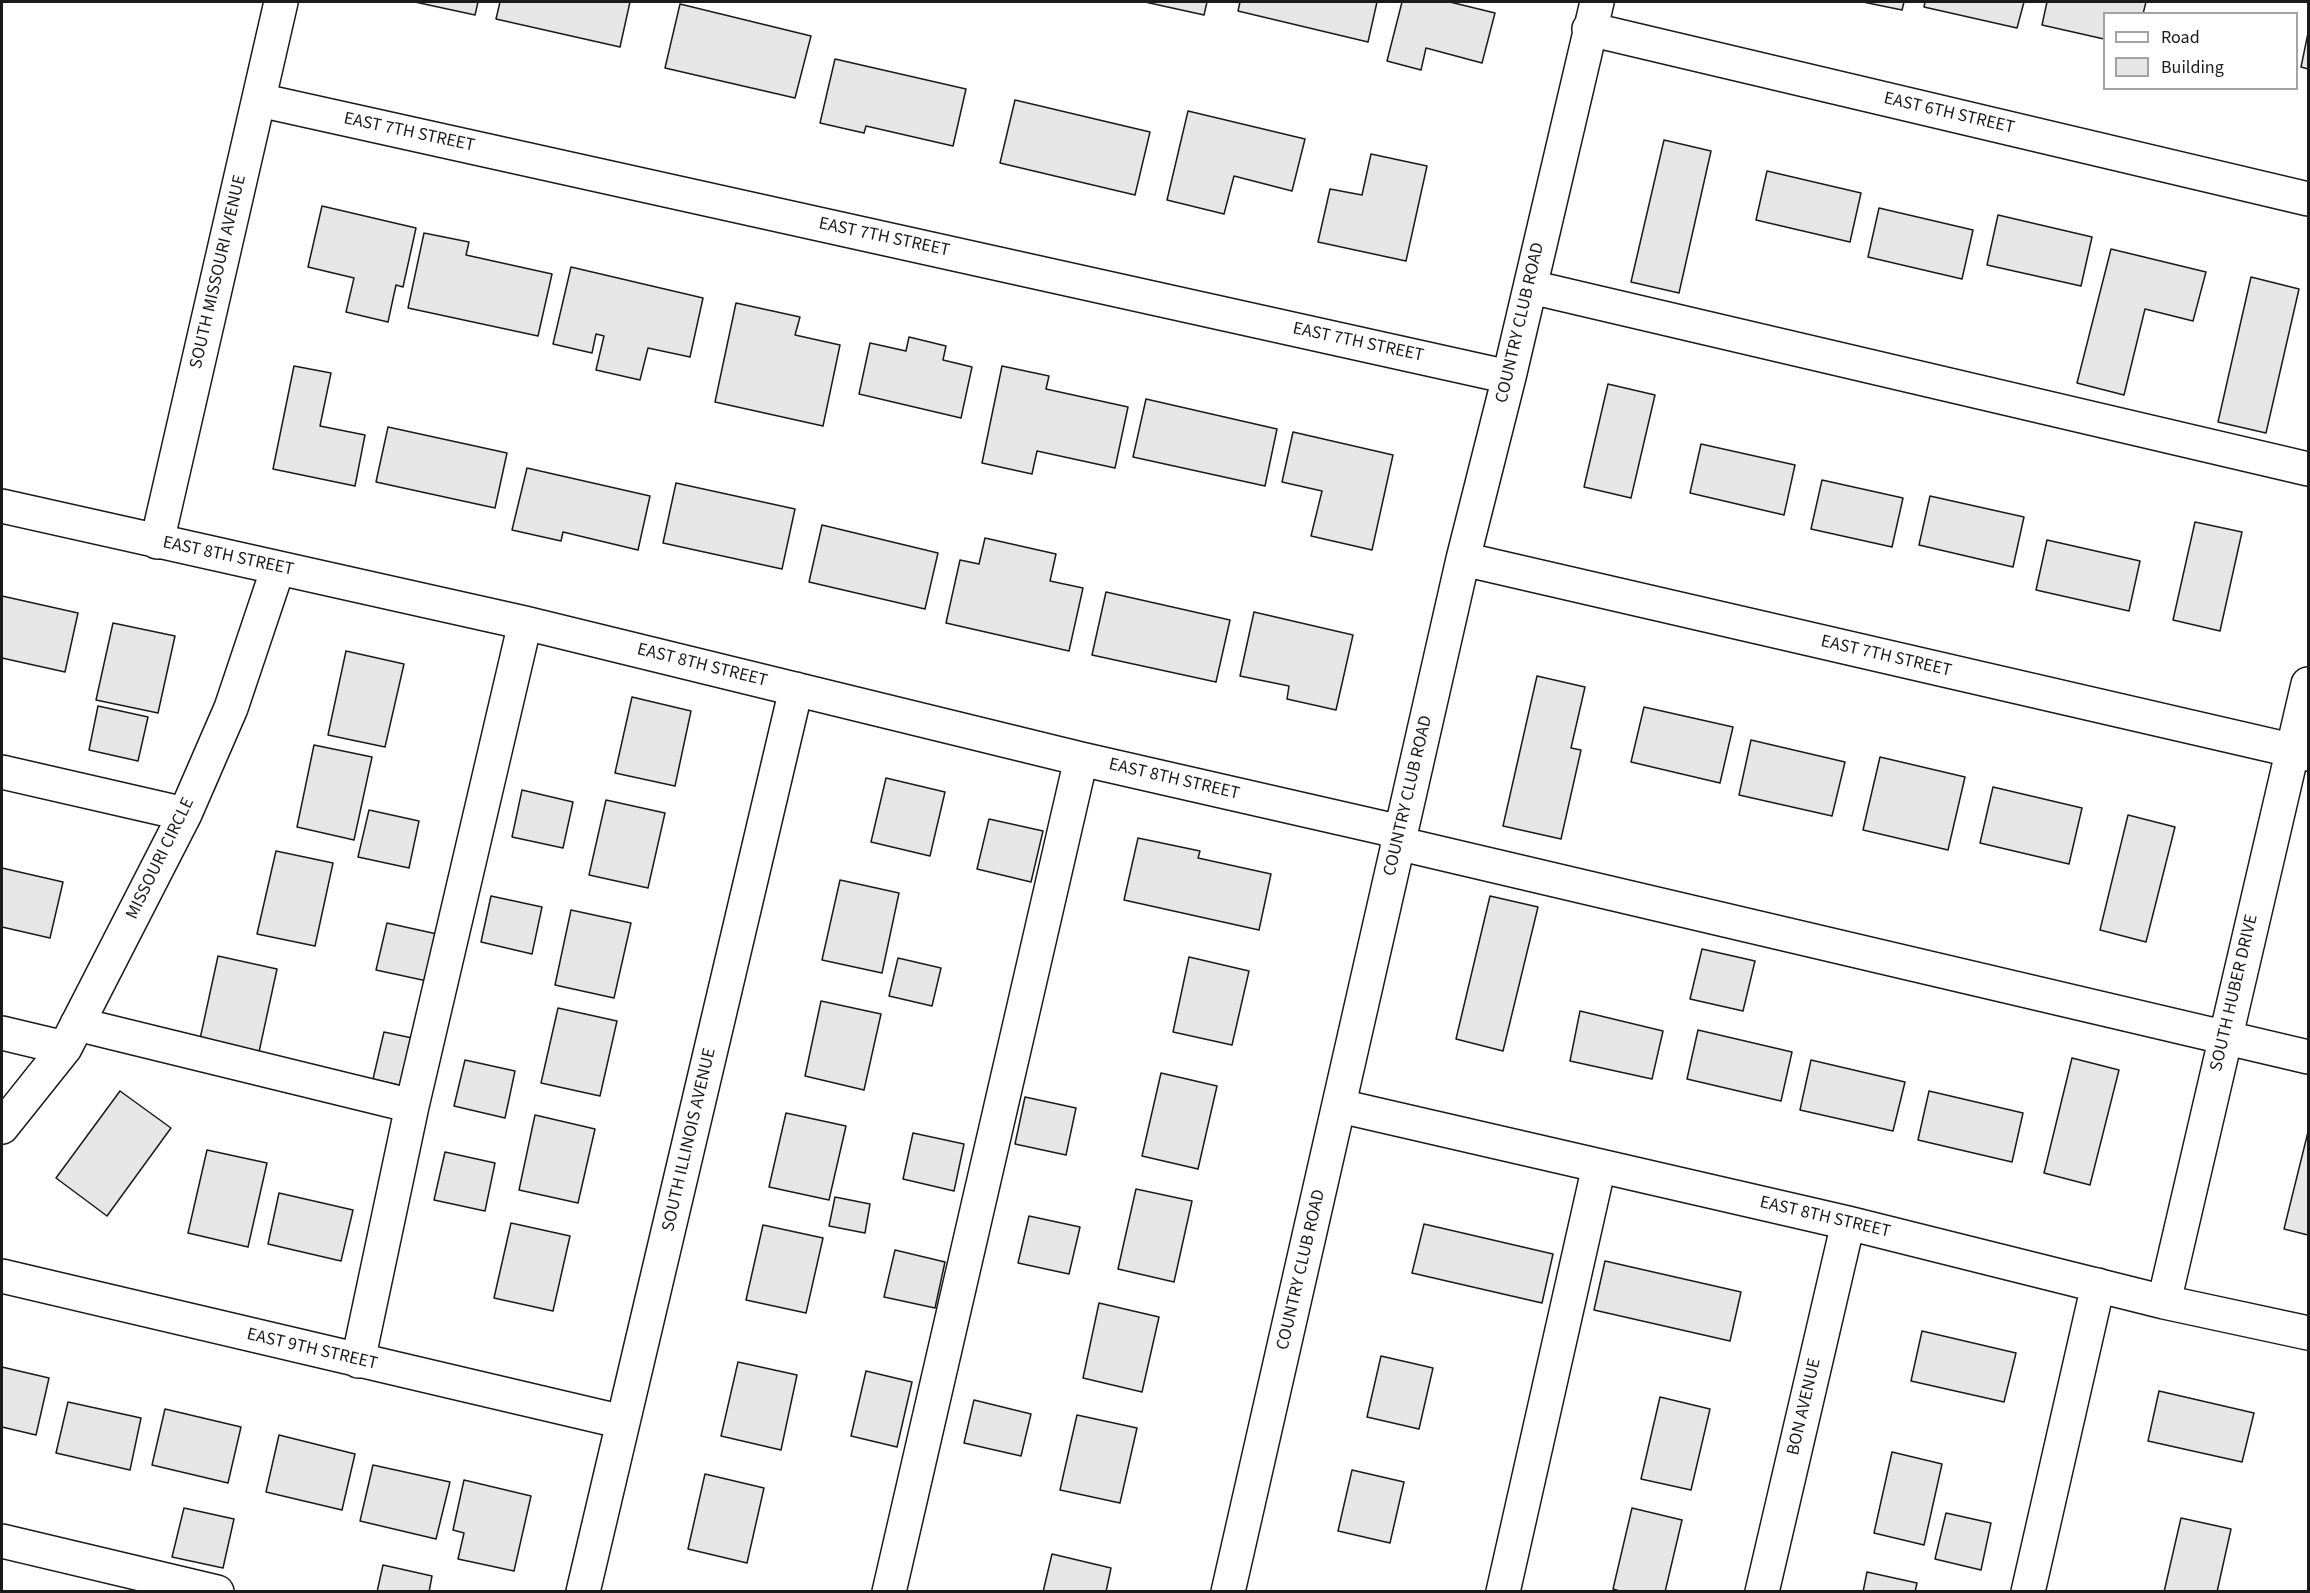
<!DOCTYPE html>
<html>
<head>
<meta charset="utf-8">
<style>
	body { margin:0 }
	#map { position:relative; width:2310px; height:1593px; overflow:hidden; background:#fff; font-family:"Source Sans 3",sans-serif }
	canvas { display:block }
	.frame { position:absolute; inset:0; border:3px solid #1a1a1a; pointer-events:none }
	.legend { position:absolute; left:2103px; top:12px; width:195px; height:78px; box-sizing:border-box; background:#fff; border:2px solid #a3a3a3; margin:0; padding:8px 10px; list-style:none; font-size:18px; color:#1a1a1a }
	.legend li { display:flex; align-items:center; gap:12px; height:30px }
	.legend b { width:30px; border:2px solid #a3a3a3 }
</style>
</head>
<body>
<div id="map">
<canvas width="2310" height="1593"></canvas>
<div class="frame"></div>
<ul class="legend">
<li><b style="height:8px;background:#fff"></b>Road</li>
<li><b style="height:16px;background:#e6e6e6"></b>Building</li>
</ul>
</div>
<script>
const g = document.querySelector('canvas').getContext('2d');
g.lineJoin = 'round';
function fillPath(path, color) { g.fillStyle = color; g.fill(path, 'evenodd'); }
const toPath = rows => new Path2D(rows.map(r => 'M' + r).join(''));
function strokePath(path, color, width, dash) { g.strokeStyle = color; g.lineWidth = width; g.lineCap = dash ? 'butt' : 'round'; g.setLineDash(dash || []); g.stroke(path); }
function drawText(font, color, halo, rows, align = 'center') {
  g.font = font + ' "Source Sans 3",sans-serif'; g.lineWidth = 4.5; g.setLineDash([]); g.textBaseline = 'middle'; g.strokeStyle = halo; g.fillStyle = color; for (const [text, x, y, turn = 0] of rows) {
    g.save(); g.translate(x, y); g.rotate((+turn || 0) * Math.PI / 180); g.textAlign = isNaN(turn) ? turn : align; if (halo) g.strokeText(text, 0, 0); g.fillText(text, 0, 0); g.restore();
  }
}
const building = toPath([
	[415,2,478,2,475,15,415,2],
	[500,2,630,2,620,47,496,19,500,2],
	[1145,2,1207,2,1204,15,1145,2],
	[1240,2,1377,2,1368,42,1238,11,1240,2],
	[1402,2,1450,2,1495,13,1482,63,1426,48,1421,70,1387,61,1402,2],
	[1863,2,1904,2,1902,10,1863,2],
	[1925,2,2024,2,2017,28,1924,7,1925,2],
	[2047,2,2146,2,2143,14,2104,14,2104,39,2042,25,2047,2],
	[680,4,811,36,795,98,665,68,680,4],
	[2308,33,2308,69,2301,67,2308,33],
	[835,59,966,89,953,146,866,126,864,133,820,123,835,59],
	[1015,100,1150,132,1135,195,1000,163,1015,100],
	[1188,111,1305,139,1292,191,1234,176,1224,214,1167,200,1188,111],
	[1664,140,1711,151,1679,293,1631,282,1664,140],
	[1371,154,1427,166,1406,261,1318,242,1330,189,1362,195,1371,154],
	[1767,171,1861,193,1850,242,1756,220,1767,171],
	[322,206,416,228,403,287,396,285,388,322,346,312,354,278,308,267,322,206],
	[1879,208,1973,230,1962,279,1868,257,1879,208],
	[1998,215,2092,237,2081,286,1987,265,1998,215],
	[424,233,469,242,466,255,552,274,538,336,408,308,424,233],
	[2111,249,2206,272,2193,321,2145,309,2124,395,2077,383,2111,249],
	[571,267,703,298,690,357,648,348,640,380,596,370,604,336,596,334,592,353,553,344,571,267],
	[2251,277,2299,289,2266,433,2218,422,2251,277],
	[736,303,800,317,795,335,840,345,823,426,715,402,736,303],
	[909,337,946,346,943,360,972,367,961,418,859,394,870,343,906,351,909,337],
	[294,366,331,373,320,426,365,435,355,486,273,469,294,366],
	[1002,366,1049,376,1046,389,1128,407,1115,468,1037,451,1032,474,982,463,1002,366],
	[1608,384,1655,395,1631,498,1584,487,1608,384],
	[1146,399,1277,429,1265,486,1133,457,1146,399],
	[388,427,507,453,495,508,376,482,388,427],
	[1293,432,1393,455,1372,550,1311,536,1322,491,1282,482,1293,432],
	[1701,444,1795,465,1784,515,1690,493,1701,444],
	[527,468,650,496,638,550,563,532,561,541,512,530,527,468],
	[1822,480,1903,498,1892,547,1811,529,1822,480],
	[676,483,795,509,782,569,663,543,676,483],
	[1930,496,2024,517,2013,567,1919,545,1930,496],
	[2195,522,2242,532,2220,631,2173,620,2195,522],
	[822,525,938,553,925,609,809,582,822,525],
	[985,538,1056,554,1050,581,1083,588,1069,651,946,623,960,560,979,564,985,538],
	[2047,540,2140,561,2129,611,2036,590,2047,540],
	[1106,592,1230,620,1216,682,1092,655,1106,592],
	[2,596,78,613,65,672,2,658,2,596],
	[1254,612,1353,635,1336,710,1287,699,1289,686,1240,676,1254,612],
	[113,623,175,636,158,713,96,700,113,623],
	[346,651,404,664,385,747,328,735,346,651],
	[1537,676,1585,687,1571,748,1581,750,1561,839,1503,826,1537,676],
	[632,697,691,711,675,786,615,773,632,697],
	[98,706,148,717,138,761,89,750,98,706],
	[1644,707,1733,727,1720,783,1631,762,1644,707],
	[1751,740,1845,762,1832,816,1739,795,1751,740],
	[314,745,372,757,354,840,297,827,314,745],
	[1880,757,1965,777,1948,850,1863,830,1880,757],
	[886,778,945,792,930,856,871,842,886,778],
	[1993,787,2082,808,2069,864,1980,843,1993,787],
	[522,790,573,802,563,848,512,837,522,790],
	[606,800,665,813,648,888,589,875,606,800],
	[369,810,419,821,409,868,358,857,369,810],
	[2128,815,2175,827,2146,942,2100,930,2128,815],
	[989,819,1043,831,1031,882,977,869,989,819],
	[1138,838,1200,851,1198,858,1271,874,1259,930,1124,900,1138,838],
	[276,851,333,863,315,946,257,934,276,851],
	[2,868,63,882,50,938,2,927,2,868],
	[840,880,899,893,882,973,822,960,840,880],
	[491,896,542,907,532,954,481,942,491,896],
	[1490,896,1538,907,1503,1051,1456,1039,1490,896],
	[571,910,631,923,614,998,555,985,571,910],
	[387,923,437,934,427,981,376,970,387,923],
	[1702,949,1755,961,1743,1011,1690,999,1702,949],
	[218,956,277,969,259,1052,200,1039,218,956],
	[1189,957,1249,971,1232,1045,1173,1032,1189,957],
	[898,958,941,968,932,1006,889,996,898,958],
	[821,1001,881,1014,864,1090,805,1076,821,1001],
	[558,1008,617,1021,600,1096,541,1083,558,1008],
	[1580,1011,1663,1031,1652,1079,1570,1061,1580,1011],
	[1698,1030,1792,1052,1781,1101,1687,1079,1698,1030],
	[384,1032,417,1039,407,1087,373,1079,384,1032],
	[2072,1058,2119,1070,2090,1185,2044,1173,2072,1058],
	[465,1060,515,1071,505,1118,454,1106,465,1060],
	[1811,1060,1905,1082,1893,1131,1800,1110,1811,1060],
	[1161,1073,1217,1086,1198,1169,1142,1156,1161,1073],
	[120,1091,171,1128,107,1216,56,1178,120,1091],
	[1929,1091,2023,1113,2012,1162,1918,1140,1929,1091],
	[1025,1097,1076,1108,1066,1155,1015,1144,1025,1097],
	[786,1113,846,1126,829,1200,769,1187,786,1113],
	[535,1115,595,1129,578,1203,519,1190,535,1115],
	[2308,1132,2308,1235,2284,1229,2308,1132],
	[913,1133,964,1144,954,1191,903,1179,913,1133],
	[207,1150,267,1163,248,1247,188,1233,207,1150],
	[445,1152,495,1163,485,1211,434,1200,445,1152],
	[1136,1189,1192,1201,1174,1282,1118,1269,1136,1189],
	[279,1193,353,1210,341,1261,268,1244,279,1193],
	[835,1197,870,1204,865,1233,829,1226,835,1197],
	[1029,1216,1080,1227,1069,1274,1018,1263,1029,1216],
	[511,1223,570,1236,553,1311,494,1298,511,1223],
	[1424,1224,1553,1254,1542,1303,1412,1273,1424,1224],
	[763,1225,823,1238,806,1313,746,1300,763,1225],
	[895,1250,945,1262,935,1308,884,1297,895,1250],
	[1605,1261,1741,1292,1730,1341,1594,1310,1605,1261],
	[1099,1303,1159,1317,1142,1392,1083,1378,1099,1303],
	[1922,1331,2016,1353,2004,1402,1911,1381,1922,1331],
	[1381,1356,1433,1368,1419,1429,1367,1417,1381,1356],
	[738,1362,797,1375,781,1450,721,1436,738,1362],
	[2,1367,49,1378,36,1435,2,1427,2,1367],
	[866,1371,912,1382,897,1447,851,1436,866,1371],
	[2159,1391,2254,1413,2242,1462,2148,1441,2159,1391],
	[1660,1397,1710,1409,1691,1490,1641,1479,1660,1397],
	[974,1400,1031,1414,1021,1456,964,1443,974,1400],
	[68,1402,141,1418,130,1470,56,1453,68,1402],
	[165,1409,241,1427,228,1483,152,1465,165,1409],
	[1077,1415,1137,1428,1120,1503,1060,1490,1077,1415],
	[279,1435,355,1454,342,1510,266,1492,279,1435],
	[1892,1452,1942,1464,1924,1545,1874,1533,1892,1452],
	[373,1465,450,1482,436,1539,360,1521,373,1465],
	[1352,1470,1404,1482,1390,1543,1338,1531,1352,1470],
	[705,1474,764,1488,747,1563,688,1549,705,1474],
	[464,1480,531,1496,514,1571,458,1559,464,1533,453,1530,464,1480],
	[184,1508,234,1519,223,1568,172,1557,184,1508],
	[1632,1508,1682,1520,1665,1592,1623,1592,1613,1589,1632,1508],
	[1946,1513,1991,1523,1981,1570,1935,1559,1946,1513],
	[2181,1518,2231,1529,2217,1592,2164,1592,2181,1518],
	[1052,1554,1111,1568,1106,1592,1043,1592,1052,1554],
	[383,1565,432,1576,429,1592,377,1592,383,1565],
	[1867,1572,1917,1583,1915,1592,1863,1592,1867,1572]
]);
const minor = toPath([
	[1589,29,2308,199],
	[259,100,1509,377],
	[1531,287,2308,469],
	[2,506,525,623,1081,759,1401,832],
	[157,542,281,2],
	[1463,559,2308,754],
	[2,772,185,814],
	[1397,843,2308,1057],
	[77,1024,412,1106],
	[2,1033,65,1048],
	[1340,1106,1848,1223,2164,1302,2308,1333],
	[2,1127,65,1048,185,814,231,708,278,568],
	[2,1276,623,1422],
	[2164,1302,2308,684],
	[358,1361,412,1106,525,623],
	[2,1541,217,1592],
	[583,1592,796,689],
	[889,1592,1081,759],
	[1228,1592,1463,559,1509,377,1597,2],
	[1503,1592,1599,1166],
	[1762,1592,1848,1223],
	[2028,1592,2098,1285]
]);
const streetNames = [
	["EAST 6TH STREET",1949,114,13],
	["EAST 7TH STREET",409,133,12],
	["EAST 7TH STREET",884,238,12],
	["SOUTH MISSOURI AVENUE",219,272,-77],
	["COUNTRY CLUB ROAD",1521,323,-77],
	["EAST 7TH STREET",1358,343,12],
	["EAST 8TH STREET",228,557,12],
	["EAST 7TH STREET",1886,657,13],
	["EAST 8TH STREET",702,666,14],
	["EAST 8TH STREET",1174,780,13],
	["COUNTRY CLUB ROAD",1409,796,-77],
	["MISSOURI CIRCLE",161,859,-64],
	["SOUTH HUBER DRIVE",2235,993,-77],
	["SOUTH ILLINOIS AVENUE",690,1140,-77],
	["EAST 8TH STREET",1825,1218,13],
	["COUNTRY CLUB ROAD",1302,1270,-77],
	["EAST 9TH STREET",312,1350,13],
	["BON AVENUE",1805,1407,-77]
];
fillPath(building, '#e6e6e6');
strokePath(building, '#1a1a1a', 1.5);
strokePath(minor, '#1a1a1a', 36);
strokePath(minor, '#fff', 33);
drawText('18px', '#1a1a1a', '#fff', streetNames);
</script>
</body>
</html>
